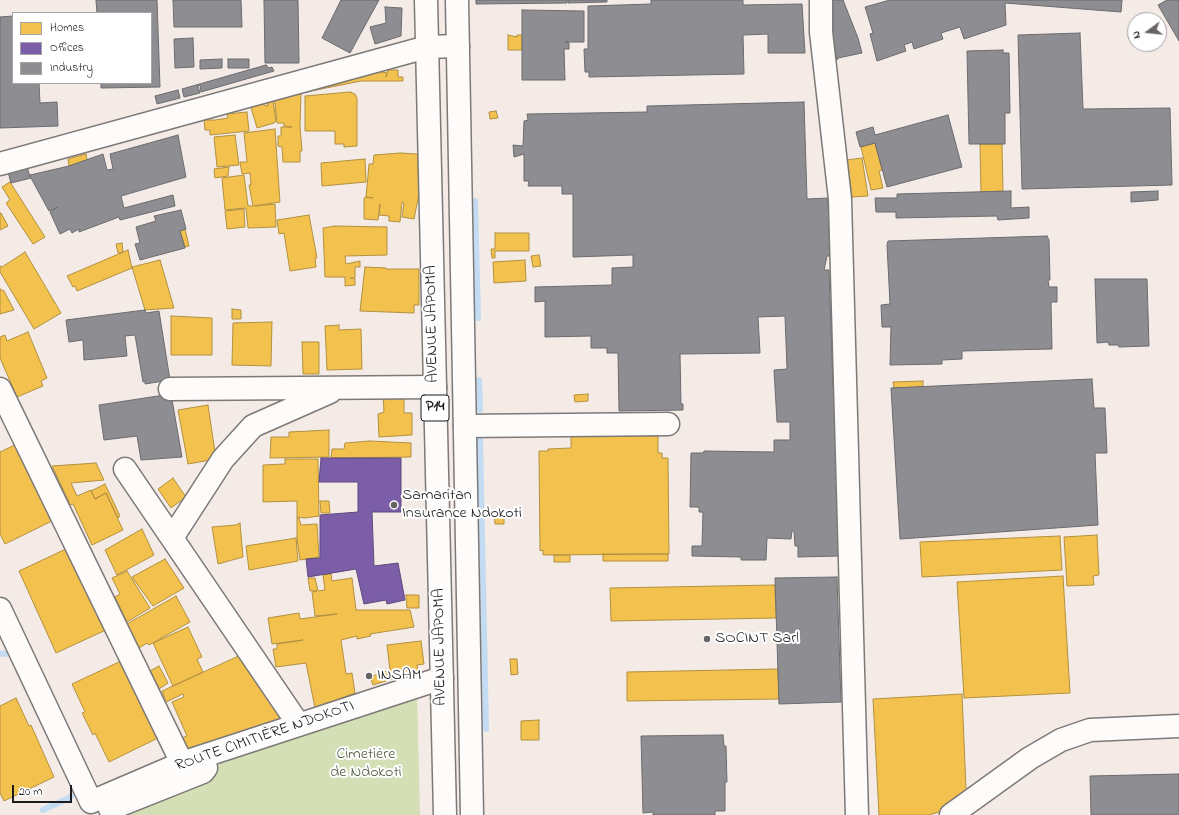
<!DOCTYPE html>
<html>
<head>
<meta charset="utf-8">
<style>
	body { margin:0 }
	#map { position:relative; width:1179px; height:815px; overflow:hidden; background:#f4ebe7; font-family:"Indie Flower",sans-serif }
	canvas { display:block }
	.legend { position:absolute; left:12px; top:12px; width:140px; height:72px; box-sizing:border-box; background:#fff; border:1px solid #a4a4a4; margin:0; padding:5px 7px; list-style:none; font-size:12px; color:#1c1c1c }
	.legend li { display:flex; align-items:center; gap:8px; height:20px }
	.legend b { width:20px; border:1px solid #a4a4a4 }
	.north { position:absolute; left:1127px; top:12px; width:40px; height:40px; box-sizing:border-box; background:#fff; border:1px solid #a4a4a4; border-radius:50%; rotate:255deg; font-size:11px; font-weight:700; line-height:16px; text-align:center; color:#1c1c1c }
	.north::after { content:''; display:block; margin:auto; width:14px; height:18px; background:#686463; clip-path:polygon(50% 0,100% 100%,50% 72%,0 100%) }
	.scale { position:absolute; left:12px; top:785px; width:60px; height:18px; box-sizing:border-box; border:2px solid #1c1c1c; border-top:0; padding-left:5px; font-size:12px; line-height:14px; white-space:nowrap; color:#1c1c1c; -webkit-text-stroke:3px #fff; paint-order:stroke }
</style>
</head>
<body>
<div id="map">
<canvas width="1179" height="815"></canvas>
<ul class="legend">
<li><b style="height:11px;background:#f2c14e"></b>Homes</li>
<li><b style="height:11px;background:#7b5ea7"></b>Offices</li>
<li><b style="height:11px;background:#8d8d92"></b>Industry</li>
</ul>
<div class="north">N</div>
<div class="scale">20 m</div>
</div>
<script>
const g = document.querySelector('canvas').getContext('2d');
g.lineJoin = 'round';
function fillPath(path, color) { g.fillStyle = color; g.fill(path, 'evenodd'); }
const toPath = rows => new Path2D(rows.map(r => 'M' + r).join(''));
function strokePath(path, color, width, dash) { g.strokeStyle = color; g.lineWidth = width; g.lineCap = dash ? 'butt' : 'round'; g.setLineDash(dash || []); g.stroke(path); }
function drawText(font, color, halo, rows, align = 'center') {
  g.font = font + ' "Indie Flower",sans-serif'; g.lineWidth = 4; g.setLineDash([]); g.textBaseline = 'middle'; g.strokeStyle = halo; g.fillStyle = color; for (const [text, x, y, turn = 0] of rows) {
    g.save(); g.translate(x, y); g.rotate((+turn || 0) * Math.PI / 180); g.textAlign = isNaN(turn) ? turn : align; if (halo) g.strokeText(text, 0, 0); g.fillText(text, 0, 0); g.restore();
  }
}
const green = toPath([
	[417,690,420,815,99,815,190,780,201,763]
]);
const homes = toPath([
	[508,35,517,37,517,35,522,35,522,50,508,50,508,35],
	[388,70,398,70,398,77,403,77,403,81,361,81,301,93,300,127,302,151,300,151,300,162,283,162,282,147,278,146,278,136,281,136,281,127,292,127,284,126,284,123,277,123,274,94,377,71,387,73,386,77,388,70],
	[350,92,355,94,357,98,357,146,344,147,344,144,335,144,335,131,305,131,305,96,350,92],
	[267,97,271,97,273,101,276,121,274,123,257,128,250,104,262,101,264,105,268,106,267,97],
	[496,111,498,118,490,119,489,112,496,111],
	[247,112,249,131,210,135,210,130,205,130,204,120,215,120,228,118,227,114,247,112],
	[275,129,280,202,254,206,275,204,276,227,248,228,246,208,225,210,222,178,244,175,248,206,253,206,249,185,251,185,250,173,242,174,240,162,247,162,244,133,275,129],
	[235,135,239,165,217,167,214,137,235,135],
	[875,143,882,170,879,171,883,188,871,190,861,147,875,143],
	[980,144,1002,144,1003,191,981,192,980,144],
	[400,153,418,154,419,194,414,219,402,217,404,203,402,202,400,222,389,221,389,216,379,215,380,204,378,220,364,219,364,199,365,197,373,198,366,197,369,164,373,164,374,155,400,153],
	[86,154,87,160,69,166,68,159,86,154],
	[862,158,868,196,852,197,847,160,862,158],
	[365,159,366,182,322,186,321,163,365,159],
	[229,167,228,176,215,178,214,169,229,167],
	[10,182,45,237,33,244,6,203,10,200,2,187,10,182],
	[244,209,245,227,227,229,225,211,244,209],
	[0,213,1,213,8,226,0,230,0,213],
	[309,215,317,258,315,258,316,267,290,271,284,233,279,234,277,220,309,215],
	[335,226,387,227,387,255,345,256,346,264,360,261,360,267,355,267,355,278,350,278,355,279,355,285,345,286,345,277,325,277,323,228,335,226],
	[185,229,189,246,185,247,180,231,185,229],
	[495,233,529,233,529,251,495,251,495,258,492,258,491,249,495,249,495,233],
	[122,243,123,252,118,253,116,244,122,243],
	[128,250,132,268,77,291,75,286,73,287,67,276,128,250],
	[25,252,61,313,34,329,0,272,0,266,2,267,25,252],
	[539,255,541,266,533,267,531,256,539,255],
	[160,260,174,308,145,310,132,267,160,260],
	[525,260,526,281,494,283,493,262,525,260],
	[365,267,386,268,386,269,419,269,419,305,414,305,414,313,360,311,365,267],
	[0,289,4,291,14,310,0,314,0,289],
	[232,309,241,310,241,319,232,319,232,309],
	[171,316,212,318,212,355,171,355,171,316],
	[272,322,271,366,232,365,233,323,272,322],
	[339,325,339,330,361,329,362,369,327,370,325,326,339,325],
	[28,332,47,378,41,381,43,386,17,397,0,358,0,337,5,335,7,341,28,332],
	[302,342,319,342,319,374,303,374,302,342],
	[923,381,923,387,894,388,893,382,923,381],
	[404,393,404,413,412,413,412,435,379,437,378,414,384,412,383,394,404,393],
	[588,394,588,401,575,402,574,395,588,394],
	[208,405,216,459,188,464,178,410,208,405],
	[329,430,329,457,270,458,271,437,289,437,289,432,329,430],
	[571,436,658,436,658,453,662,453,662,458,668,458,669,554,543,555,543,550,540,551,539,451,548,451,548,449,571,448,571,436],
	[370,441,411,443,411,457,331,458,332,449,344,449,345,443,370,441],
	[17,444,54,520,5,544,0,534,0,452,17,444],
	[285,459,318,459,319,516,305,518,297,517,297,501,263,502,263,465,285,464,285,459],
	[96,463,104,480,71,483,77,496,91,490,95,499,106,493,123,530,92,545,73,504,70,505,68,500,52,466,96,463],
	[173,478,186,497,171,508,158,489,173,478],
	[105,484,120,516,118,518,106,493,95,499,91,491,105,484],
	[320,501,329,501,330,513,321,513,320,501],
	[494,511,504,511,504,524,495,524,494,511],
	[297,518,299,518,301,525,317,524,319,557,300,560,297,539,297,518],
	[240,523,243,557,218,564,212,527,236,525,240,523],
	[142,529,154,555,117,575,105,550,142,529],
	[1097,535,1099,575,1093,576,1094,585,1067,586,1064,537,1097,535],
	[1060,536,1062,570,922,577,920,542,1060,536],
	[296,538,298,561,249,570,246,546,296,538],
	[68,548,106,630,56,653,19,571,68,548],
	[603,554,668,554,668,561,603,561,603,554],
	[554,555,570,555,570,562,554,562,554,555],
	[165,559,184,588,153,606,132,577,165,559],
	[127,571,150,608,127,622,115,597,120,594,112,578,127,571],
	[331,574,332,581,352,578,356,610,410,610,414,627,370,634,371,636,357,639,357,636,341,640,346,674,352,673,355,693,315,708,306,663,276,667,273,649,277,649,277,644,303,640,272,644,268,618,299,613,300,619,337,614,315,616,312,592,317,591,310,591,308,578,315,578,318,591,325,590,323,575,331,574],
	[1063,576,1070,693,964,698,957,582,1063,576],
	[775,585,776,618,611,621,610,588,775,585],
	[406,595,419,595,419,608,407,608,406,595],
	[176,596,190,622,149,645,147,643,139,648,127,624,176,596],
	[188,627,202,657,197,659,203,672,173,686,153,643,188,627],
	[421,641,424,664,417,665,418,671,373,685,370,677,390,670,387,645,421,641],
	[243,654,283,718,187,753,182,738,187,736,172,702,184,697,183,694,166,702,162,691,243,654],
	[510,659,517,659,518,674,511,675,510,659],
	[121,661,158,738,109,762,95,733,93,735,82,713,85,712,72,684,121,661],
	[159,666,168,683,159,689,150,671,159,666],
	[778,669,779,699,627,701,627,672,778,669],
	[962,694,966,789,955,807,929,815,879,815,873,699,962,694],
	[16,698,29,726,31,725,54,777,4,801,0,793,0,706,16,698],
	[539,720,539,740,521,740,521,721,539,720]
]);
const offices = toPath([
	[321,458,401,458,401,512,372,512,374,566,398,563,405,600,387,604,386,600,364,604,356,569,308,577,306,559,320,558,320,515,358,512,358,482,319,482,321,458]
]);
const industry = toPath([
	[96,0,157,0,160,87,101,88,101,83,151,83,151,13,97,13,96,0],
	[173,0,241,0,242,27,174,27,173,0],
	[264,0,298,0,299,63,265,63,264,0],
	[341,0,379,0,350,53,322,38,341,0],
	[476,0,567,0,567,3,476,4,476,0],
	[568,0,607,0,607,2,568,3,568,0],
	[651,0,743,0,743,5,802,4,805,53,768,53,768,34,743,35,744,74,589,77,589,72,585,72,584,49,588,49,588,6,651,4,651,0],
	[828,0,843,0,858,38,862,53,838,58,837,60,826,3,828,0],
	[890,0,1122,0,1121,12,1005,3,1006,25,964,39,960,27,941,33,943,39,914,49,912,42,904,45,906,51,877,61,870,34,873,33,865,7,890,0],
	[1167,0,1179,0,1179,41,1158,5,1167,0],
	[385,7,402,8,401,36,375,44,370,27,386,23,385,7],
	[522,10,584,11,584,42,565,42,569,43,569,49,564,49,565,80,522,80,522,10],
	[13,16,13,83,39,83,40,103,57,102,58,126,0,128,0,17,13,16],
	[1080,33,1083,109,1170,108,1172,185,1022,189,1018,35,1080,33],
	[193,38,194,67,175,68,174,39,193,38],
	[1003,50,1003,53,1009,53,1010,113,1005,113,1005,144,969,144,967,51,1003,50],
	[222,59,222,68,200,69,200,60,222,59],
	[228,59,249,59,249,68,228,68,228,59],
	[266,65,269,68,272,67,274,71,201,92,200,85,198,86,200,93,184,97,182,89,266,65],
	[178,90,180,98,157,104,155,96,178,90],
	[804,102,807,199,828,198,830,256,827,256,824,270,829,270,833,387,837,387,841,544,838,544,839,556,798,557,798,546,795,546,794,531,792,531,791,539,767,538,766,560,741,560,741,557,692,556,692,546,702,546,703,512,699,512,699,507,690,507,691,453,703,453,704,451,774,452,774,440,790,440,790,422,777,422,774,370,787,369,785,316,758,317,760,353,680,354,681,404,683,404,683,410,619,411,618,353,607,353,607,348,591,348,591,336,545,337,545,301,535,302,535,287,612,285,612,268,633,267,633,255,573,257,573,194,562,194,562,186,528,186,529,181,524,181,524,154,514,157,513,145,523,146,524,121,528,120,527,114,647,112,647,106,804,102],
	[948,115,962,167,887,187,875,143,860,147,856,132,873,127,875,135,948,115],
	[178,135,186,177,121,196,124,208,173,195,175,206,120,220,119,217,79,232,79,229,72,233,70,229,60,234,50,212,58,207,49,211,31,178,11,183,7,168,26,163,30,177,30,175,69,166,103,154,107,170,113,169,110,154,178,135],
	[1011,191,1011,208,1029,207,1029,218,998,220,997,216,896,218,896,212,876,212,875,198,897,198,897,194,1011,191],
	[1158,191,1158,200,1131,202,1131,192,1158,191],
	[181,210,186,229,180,231,185,248,140,260,135,244,140,243,136,227,156,221,154,216,181,210],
	[1047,236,1049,240,1050,280,1048,280,1049,287,1057,287,1057,302,1051,302,1052,349,962,351,962,359,942,360,942,364,890,365,891,327,882,327,881,305,890,304,887,245,888,241,1047,236],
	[1095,279,1147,279,1149,346,1119,347,1118,345,1109,345,1108,342,1097,343,1095,279],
	[145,310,146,313,159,311,170,380,145,384,145,381,143,382,135,335,125,336,127,356,84,360,83,340,69,342,66,320,145,310],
	[1092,379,1094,408,1105,408,1107,453,1095,453,1098,525,900,539,891,388,1092,379],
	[171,394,182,457,141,460,137,436,104,440,99,405,171,394],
	[837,577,841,702,779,704,775,578,837,577],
	[723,735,724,746,726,746,727,782,725,782,725,811,715,811,715,815,653,815,653,812,643,813,641,736,723,735],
	[1179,774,1179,815,1091,815,1090,776,1179,774]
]);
const stream = toPath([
	[475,201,478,318],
	[479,380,480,410],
	[480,436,486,729],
	[0,654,14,653,15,656],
	[43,810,69,798,74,793,76,784]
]);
const minor = toPath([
	[821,0,821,32,840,199,857,815],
	[0,164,427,47,458,46],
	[0,389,182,763],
	[170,389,435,387],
	[465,426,668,424],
	[125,469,299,725],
	[172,538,223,459,253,426,330,392],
	[0,609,91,802,182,763,442,678],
	[110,809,203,772,206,768,203,756],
	[951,815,1030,758,1061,740,1090,730,1179,726]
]);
const major = toPath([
	[426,0,445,815],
	[457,0,472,815]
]);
const markers = [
	[394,505,4,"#686463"],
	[707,639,4,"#686463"],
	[369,676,4,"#686463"]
];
const shields = [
	[435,408,28]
];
const shieldNames = [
	["P14",435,408]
];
const streetNames = [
	["AVENUE JAPOMA",433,324,-91],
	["AVENUE JAPOMA",441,647,-91],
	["ROUTE CIMITIÈRE NDOKOTI",265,737,-19]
];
const poiNames = [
	["Samaritan",402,496],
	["Insurance Ndokoti",402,514],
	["SOCINT Sarl",715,639],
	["INSAM",377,676]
];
const parkNames = [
	["Cimetière",366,755],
	["de Ndokoti",366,773]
];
fillPath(green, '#d4dfb6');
fillPath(homes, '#f2c14e');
strokePath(homes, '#b2903f', 1);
fillPath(offices, '#7b5ea7');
strokePath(offices, '#5e4a7d', 1);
fillPath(industry, '#8d8d92');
strokePath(industry, '#6b6b6f', 1);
strokePath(stream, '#c3dcf3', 6);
strokePath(minor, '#7d7977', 25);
strokePath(major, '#7d7977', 25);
strokePath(minor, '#fdfcfb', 22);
strokePath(major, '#fdfcfb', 22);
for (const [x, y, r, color] of markers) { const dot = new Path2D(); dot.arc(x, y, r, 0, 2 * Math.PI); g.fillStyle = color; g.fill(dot); strokePath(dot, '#fff', 1.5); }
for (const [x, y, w] of shields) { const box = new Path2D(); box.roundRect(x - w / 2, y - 13, w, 26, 3); g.fillStyle = '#fff'; g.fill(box); strokePath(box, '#1c1c1c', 1); }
drawText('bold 15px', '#1c1c1c', null, shieldNames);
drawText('16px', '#1c1c1c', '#fff', streetNames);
drawText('16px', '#1c1c1c', '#fff', poiNames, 'left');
drawText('16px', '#535d44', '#fff', parkNames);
</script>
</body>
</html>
